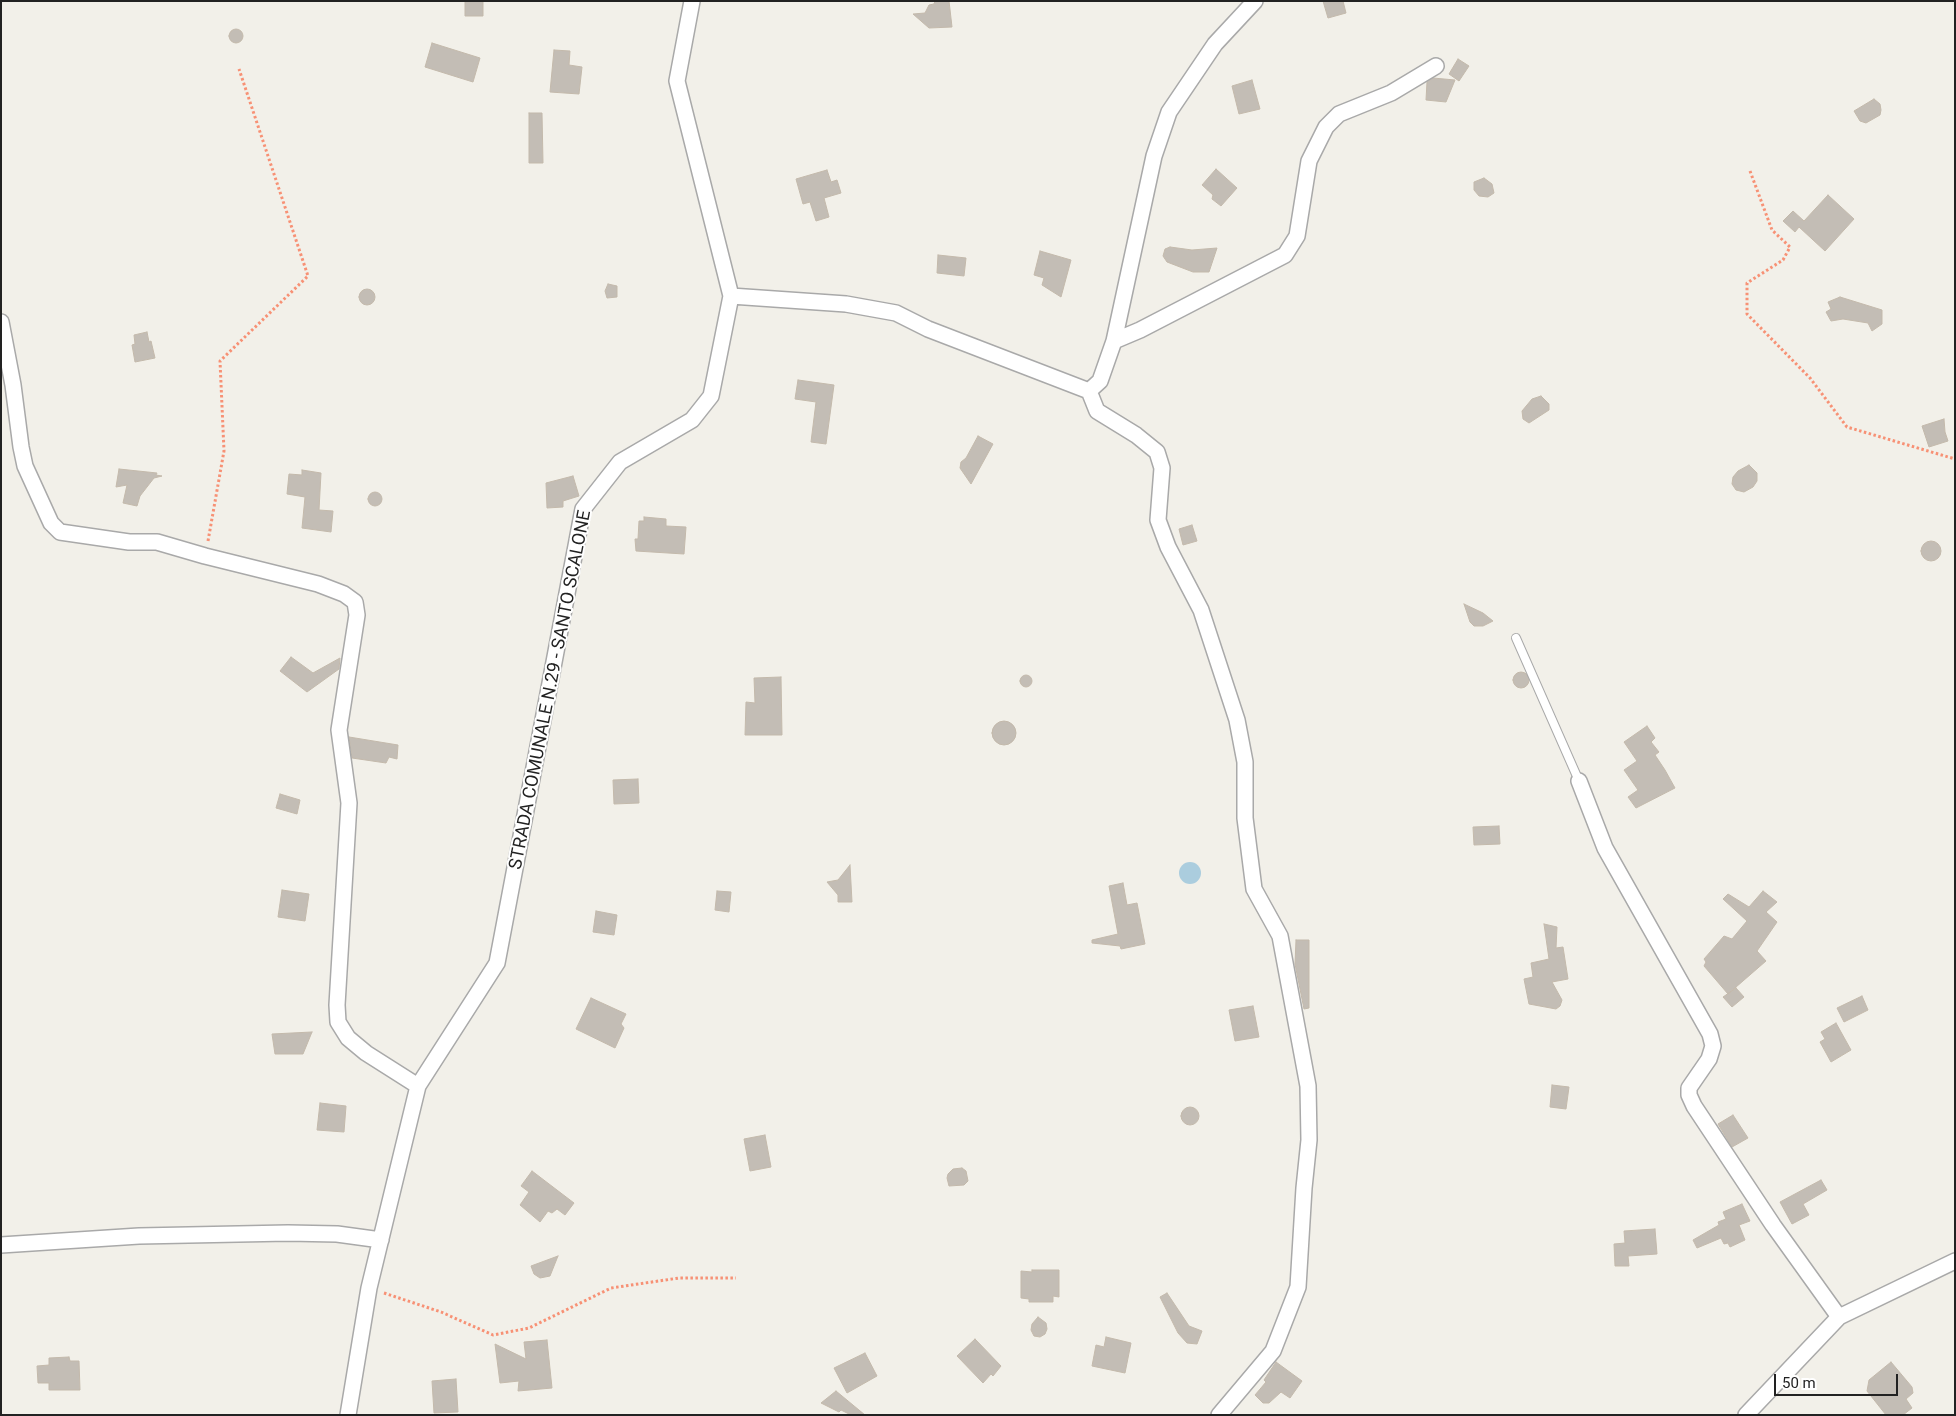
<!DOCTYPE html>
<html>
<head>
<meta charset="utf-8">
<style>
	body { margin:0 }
	#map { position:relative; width:1956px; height:1416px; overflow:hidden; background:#f2f0e9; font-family:Roboto,sans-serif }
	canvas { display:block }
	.frame { position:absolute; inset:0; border:2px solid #222; pointer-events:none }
	.scale { position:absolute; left:1774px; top:1374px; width:124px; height:22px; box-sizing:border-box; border:2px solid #222; border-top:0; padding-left:6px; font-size:15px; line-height:18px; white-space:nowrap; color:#222; -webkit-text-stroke:4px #fff; paint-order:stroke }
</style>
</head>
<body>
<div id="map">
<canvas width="1956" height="1416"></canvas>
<div class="frame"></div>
<div class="scale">50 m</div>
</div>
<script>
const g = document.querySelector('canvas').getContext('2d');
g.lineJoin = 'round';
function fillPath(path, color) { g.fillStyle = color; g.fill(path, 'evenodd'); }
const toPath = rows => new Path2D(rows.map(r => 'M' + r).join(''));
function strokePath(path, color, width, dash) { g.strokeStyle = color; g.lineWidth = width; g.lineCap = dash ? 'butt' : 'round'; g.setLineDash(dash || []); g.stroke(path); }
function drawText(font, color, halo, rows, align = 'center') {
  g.font = font + ' Roboto,sans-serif'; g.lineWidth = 4; g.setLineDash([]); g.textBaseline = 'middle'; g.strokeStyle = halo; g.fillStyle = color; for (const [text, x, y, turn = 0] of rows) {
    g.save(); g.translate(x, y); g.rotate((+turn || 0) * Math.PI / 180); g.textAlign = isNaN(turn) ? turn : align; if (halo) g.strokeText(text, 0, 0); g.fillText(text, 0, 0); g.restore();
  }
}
const water = toPath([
	'1179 873a11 11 0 1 1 22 0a11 11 0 1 1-22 0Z'
]);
const building = toPath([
	[465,1,483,1,483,16,465,16,465,1],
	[935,1,949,1,952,27,929,28,913,14,925,13,929,5,934,4,935,1],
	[1323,1,1343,1,1346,13,1328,18,1323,1],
	'229 36a7 7 0 1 1 14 0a7 7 0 1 1-14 0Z',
	[432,43,480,58,473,82,425,67,432,43],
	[554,50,570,51,569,65,582,67,579,94,550,92,554,50],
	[1458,59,1469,66,1459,81,1449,74,1458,59],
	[1433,78,1455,80,1446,102,1426,100,1427,82,1433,78],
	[1252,80,1260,109,1239,114,1232,86,1252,80],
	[1874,99,1880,104,1881,110,1880,115,1866,123,1860,121,1854,111,1874,99],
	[529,113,542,113,543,163,529,163,529,113],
	[1216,169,1237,188,1221,206,1212,199,1213,195,1202,185,1216,169],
	[827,170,831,182,837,180,841,193,824,198,829,217,816,221,810,202,803,204,796,179,827,170],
	[1484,178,1492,184,1494,193,1488,197,1479,196,1474,190,1474,182,1484,178],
	[1828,195,1854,219,1825,251,1799,227,1795,232,1783,221,1793,211,1804,221,1828,195],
	[1170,247,1192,250,1217,248,1209,272,1193,272,1167,262,1163,256,1165,249,1170,247],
	[1040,251,1071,260,1061,297,1042,285,1044,278,1034,275,1040,251],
	[938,255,966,258,964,276,937,273,938,255],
	[608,284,617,286,617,297,607,298,605,291,608,284],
	'359 297a8 8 0 1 1 16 0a8 8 0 1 1-16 0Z',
	[1840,297,1882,310,1882,324,1872,331,1868,323,1843,319,1831,321,1826,312,1831,309,1828,302,1840,297],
	[147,332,149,342,151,341,155,358,135,362,132,345,135,344,134,335,147,332],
	[798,380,834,385,826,444,811,442,816,402,795,399,798,380],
	[1541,396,1549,404,1549,410,1529,423,1523,419,1522,411,1532,399,1541,396],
	[1944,419,1945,432,1948,441,1929,447,1922,426,1944,419],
	[978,436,993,444,971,484,960,468,961,462,966,458,978,436],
	[1749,465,1757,473,1757,481,1753,487,1744,492,1736,490,1732,484,1733,477,1738,471,1749,465],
	[119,469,157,473,156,475,162,476,154,478,140,496,137,506,123,503,127,485,116,487,119,469],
	[302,470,321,473,319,510,333,511,331,532,302,528,305,497,287,494,289,474,302,475,302,470],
	[573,476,579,496,563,501,563,507,547,508,546,483,573,476],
	'368 499a7 7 0 1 1 14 0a7 7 0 1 1-14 0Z',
	[644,517,666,519,666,526,686,527,684,554,636,551,635,539,638,539,639,521,644,521,644,517],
	[1192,525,1197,541,1183,545,1179,529,1192,525],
	'1921 551a10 10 0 1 1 20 0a10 10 0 1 1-20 0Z',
	[1464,604,1483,613,1493,621,1483,626,1474,626,1470,622,1464,604],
	[291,657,313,673,340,658,339,669,307,692,280,671,291,657],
	'1513 680a8 8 0 1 1 16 0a8 8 0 1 1-16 0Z',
	'1020 681a6 6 0 1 1 12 0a6 6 0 1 1-12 0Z',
	[781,677,782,735,745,735,746,702,755,703,754,678,781,677],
	'992 733a12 12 0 1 1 24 0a12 12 0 1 1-24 0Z',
	[1647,726,1655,738,1651,742,1659,752,1655,755,1665,770,1675,788,1636,808,1628,797,1638,790,1624,770,1637,761,1624,742,1647,726],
	[349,737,398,745,397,759,389,757,386,763,352,758,349,737],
	[638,779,639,803,614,804,613,780,638,779],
	[280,794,300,800,297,814,276,808,280,794],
	[1499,826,1500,844,1474,845,1473,827,1499,826],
	[850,865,852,902,838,902,838,895,827,882,838,880,850,865],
	[1123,883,1127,905,1137,903,1145,944,1121,949,1120,946,1092,943,1092,940,1118,934,1109,886,1123,883],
	[282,890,309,894,305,921,278,917,282,890],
	[717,891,731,892,729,912,715,910,717,891],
	[1763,891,1777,902,1766,912,1777,922,1757,951,1766,961,1728,994,1704,966,1706,962,1704,959,1724,936,1732,939,1747,921,1723,899,1728,894,1749,907,1763,891],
	[596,911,617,915,614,935,593,932,596,911],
	[1544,924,1557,927,1556,948,1563,947,1568,979,1552,982,1562,1000,1560,1006,1556,1009,1529,1004,1524,979,1533,977,1531,963,1549,959,1544,924],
	[1296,940,1309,940,1309,1008,1304,1009,1295,964,1296,940],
	[1736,988,1744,997,1732,1007,1723,997,1736,988],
	[1862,996,1868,1010,1844,1022,1837,1008,1862,996],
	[591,998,626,1014,621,1024,624,1028,615,1048,576,1029,591,998],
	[1253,1006,1259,1037,1235,1041,1229,1010,1253,1006],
	[1836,1023,1851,1050,1831,1062,1820,1042,1825,1039,1821,1032,1836,1023],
	[312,1032,303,1054,275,1054,272,1034,312,1032],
	[1552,1085,1569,1087,1566,1109,1550,1107,1552,1085],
	[320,1103,346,1106,344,1132,317,1130,320,1103],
	'1181 1116a9 9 0 1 1 18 0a9 9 0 1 1-18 0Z',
	[1733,1115,1748,1138,1732,1147,1718,1124,1733,1115],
	[765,1135,771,1167,750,1171,744,1139,765,1135],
	[962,1168,966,1171,968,1181,964,1185,949,1186,947,1178,948,1174,953,1169,962,1168],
	[532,1171,574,1203,565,1215,557,1209,552,1213,548,1211,540,1222,520,1205,529,1192,521,1186,532,1171],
	[1821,1180,1827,1190,1803,1204,1809,1215,1792,1224,1780,1202,1821,1180],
	[1742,1204,1750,1221,1739,1225,1745,1240,1730,1247,1728,1243,1724,1244,1721,1238,1697,1248,1693,1240,1719,1225,1718,1222,1726,1219,1723,1212,1742,1204],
	[1655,1229,1657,1254,1628,1256,1629,1266,1615,1266,1614,1244,1625,1243,1624,1231,1655,1229],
	[558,1256,550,1276,540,1278,534,1274,531,1266,558,1256],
	[1032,1270,1059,1270,1059,1297,1053,1296,1053,1302,1029,1302,1029,1299,1021,1298,1021,1271,1032,1272,1032,1270],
	[1167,1293,1189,1326,1202,1331,1197,1344,1187,1343,1178,1333,1160,1297,1167,1293],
	[1038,1317,1046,1323,1047,1329,1045,1334,1040,1337,1034,1336,1031,1330,1032,1324,1038,1317],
	[1106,1337,1131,1343,1125,1373,1092,1366,1096,1345,1104,1347,1106,1337],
	[975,1339,1001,1366,993,1376,991,1374,983,1383,957,1356,975,1339],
	[547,1340,552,1388,518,1391,519,1381,500,1383,495,1344,526,1359,524,1342,547,1340],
	[865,1353,877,1376,847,1393,834,1368,865,1353],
	[69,1357,70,1361,79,1361,80,1390,49,1390,49,1383,38,1383,37,1366,49,1365,49,1358,69,1357],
	[1276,1362,1302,1381,1290,1398,1281,1392,1269,1403,1263,1403,1255,1395,1266,1382,1264,1380,1276,1362],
	[1891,1362,1912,1387,1913,1393,1906,1399,1912,1408,1903,1415,1886,1415,1867,1391,1869,1380,1891,1362],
	[456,1379,458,1412,434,1413,432,1381,456,1379],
	[836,1391,865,1415,851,1415,841,1410,839,1412,821,1403,836,1391]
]);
const path = toPath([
	[1750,171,1772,230,1790,247,1783,260,1747,283,1747,314,1810,378,1847,427,1955,459],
	[208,541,224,451,220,361,308,276,239,69],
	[384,1293,441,1312,493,1335,529,1328,611,1288,679,1278,736,1278]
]);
const lane = toPath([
	[1516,638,1579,781]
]);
const street = toPath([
	[731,296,846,304,896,313,928,329,1089,391,1097,411,1136,435,1157,452,1162,468,1158,520,1168,547,1201,610,1237,720,1245,762,1245,818,1254,889,1280,936,1308,1086,1309,1140,1304,1188,1298,1287,1273,1351,1219,1415],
	[1,322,13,385,21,447,25,466,51,523,60,532,129,542,157,542,205,556,318,584,344,594,355,602,357,615,339,730,349,803,337,1005,338,1022,348,1038,366,1053,418,1086],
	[1114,341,1140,330,1285,255,1297,236,1309,161,1326,127,1339,114,1391,93,1436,66],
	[1089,391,1100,381,1114,341,1154,156,1169,112,1215,44,1255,1],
	[1579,781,1605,848,1710,1034,1713,1046,1709,1059,1689,1088,1689,1095,1694,1106,1773,1225,1839,1317],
	[1,1245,139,1236,288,1233,337,1234,381,1240],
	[348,1415,369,1288,418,1086,497,963,583,509,620,462,692,420,711,396,731,296,677,81,692,1],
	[1746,1415,1839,1317,1955,1261]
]);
const streetNames = [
	["STRADA COMUNALE N.29 - SANTO SCALONE",551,690,-79]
];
fillPath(water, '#abcdde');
fillPath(building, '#c3bdb5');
strokePath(building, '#c3b9ab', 1);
strokePath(lane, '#a9a9a9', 10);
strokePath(street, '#a9a9a9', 18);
strokePath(path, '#f79175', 3, [2.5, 2.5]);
strokePath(lane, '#fff', 8);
strokePath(street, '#fff', 15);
drawText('18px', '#222', '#fff', streetNames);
</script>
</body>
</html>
